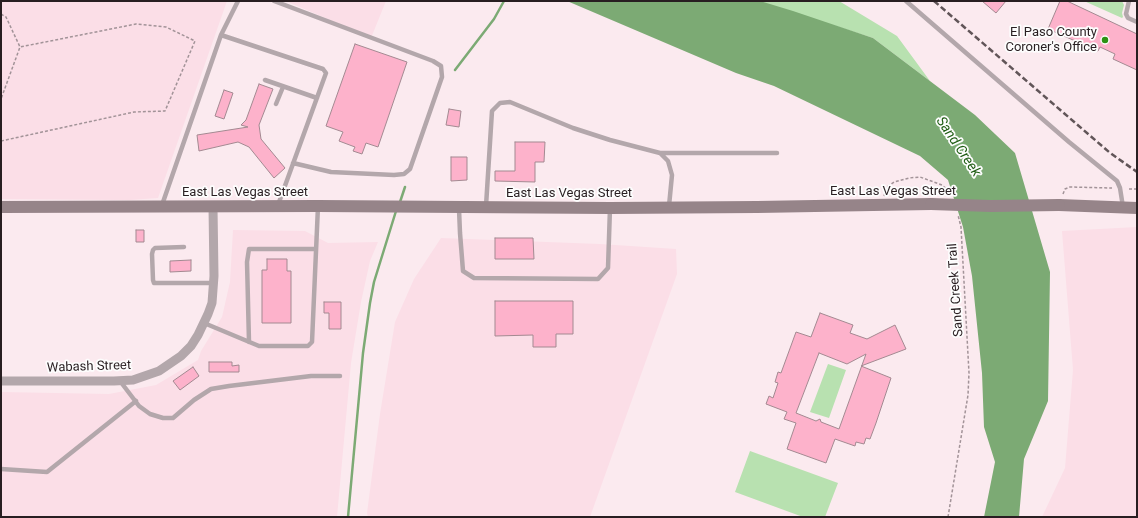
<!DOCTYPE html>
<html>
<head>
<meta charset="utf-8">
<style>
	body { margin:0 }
	#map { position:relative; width:1138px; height:518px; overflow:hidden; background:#fbeaef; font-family:Roboto,sans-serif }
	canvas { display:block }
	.frame { position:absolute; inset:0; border:2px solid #281e21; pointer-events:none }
</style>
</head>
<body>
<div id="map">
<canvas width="1138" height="518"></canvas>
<div class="frame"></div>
</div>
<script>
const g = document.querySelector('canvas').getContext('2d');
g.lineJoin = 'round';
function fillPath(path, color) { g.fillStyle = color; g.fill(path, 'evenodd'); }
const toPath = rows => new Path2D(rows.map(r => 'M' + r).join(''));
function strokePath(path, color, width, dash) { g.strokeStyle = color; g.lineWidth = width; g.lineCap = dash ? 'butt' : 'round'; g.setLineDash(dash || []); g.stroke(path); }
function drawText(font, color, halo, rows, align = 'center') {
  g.font = font + ' Roboto,sans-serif'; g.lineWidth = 3.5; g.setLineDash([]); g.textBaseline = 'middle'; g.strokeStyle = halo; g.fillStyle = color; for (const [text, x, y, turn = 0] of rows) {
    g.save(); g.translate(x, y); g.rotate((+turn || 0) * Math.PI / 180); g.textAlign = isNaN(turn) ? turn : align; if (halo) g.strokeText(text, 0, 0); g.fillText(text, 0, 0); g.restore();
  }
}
const built = toPath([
	[1,1,227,1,158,198,130,200,1,199],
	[286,1,386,1,371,38],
	[1137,227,1137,517,1042,517,1065,468,1073,370,1062,231],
	[233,230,305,231,328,243,378,242,370,261,361,302,351,363,337,517,1,517,1,392,109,394,156,385,198,360,201,351,222,317,230,282],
	[441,238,600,244,676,249,677,274,590,517,368,517,367,513,380,414,395,322,414,279]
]);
const green = toPath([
	[758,1,839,1,897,36,930,81,873,38],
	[1084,1,1122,1,1124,5,1122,13,1123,17,1122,18],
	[828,364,846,370,829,418,810,412],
	[750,451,838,483,825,517,803,517,735,492]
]);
const water = toPath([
	[567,1,760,1,793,11,873,38,975,115,1015,153,1050,272,1048,401,1024,459,1019,517,984,517,995,462,984,427,982,373,972,276,963,227,948,180,920,156,774,86,736,73]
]);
const stream = toPath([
	[455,70,494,19,504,1],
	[400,202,405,187],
	[348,517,363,353,370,303,374,282,396,211]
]);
const building = toPath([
	[982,1,1006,1,996,13,982,1],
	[1060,1,1067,1,1137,34,1137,70,1113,59,1115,54,1100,47,1098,51,1048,29,1060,1],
	[355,44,407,62,378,147,366,143,362,154,353,151,355,147,339,141,343,132,326,126,355,44],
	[259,84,273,89,259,125,261,139,285,168,274,178,249,147,238,142,199,151,197,135,248,127,241,125,246,120,259,84],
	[224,90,233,93,224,119,215,116,224,90],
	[449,109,461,111,459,127,446,125,449,109],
	[515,142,545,142,544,162,535,162,535,182,495,181,495,171,515,171,515,142],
	[451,157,467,157,467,180,451,181,451,157],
	[136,230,144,230,144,242,136,242,136,230],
	[495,238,533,238,534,259,495,259,495,238],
	[267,259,287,259,287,271,291,271,291,323,262,323,262,270,267,270,267,259],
	[191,260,191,271,170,272,170,261,191,260],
	[495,301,573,301,573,334,556,334,556,347,533,347,533,335,495,336,495,301],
	[324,302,341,302,341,329,329,329,329,313,324,313,324,302],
	[820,313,853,325,850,333,867,339,895,325,906,349,861,366,891,378,876,423,870,439,866,438,864,444,856,442,855,446,835,439,826,463,787,449,796,423,784,419,787,412,766,404,769,396,773,398,778,383,775,382,778,372,781,373,796,332,811,337,820,313],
	[819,353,847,364,866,354,839,429,821,422,820,419,816,421,796,413,819,353],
	[209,362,232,362,232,366,239,365,239,372,209,372,209,362],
	[193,367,199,376,180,390,173,381,193,367]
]);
const path = toPath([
	[1,14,6,17,20,47,1,99],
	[1,141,134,112,165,111,195,41,166,27,136,24,20,47],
	[1129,189,1137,189],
	[1063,194,1065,189,1070,187,1112,188],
	[884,196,887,187,894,182,909,178,920,177,942,185,952,194],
	[948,517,968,395,969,373,961,227,958,215]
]);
const lane = toPath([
	[274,1,433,61,441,66,442,77,410,169,404,174,394,175,331,172,293,163],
	[906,1,1069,142,1117,181,1120,188,1123,207],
	[1129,1,1126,14,1128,18,1137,22],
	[221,35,323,69,326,73,278,205],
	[265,80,317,98],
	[276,104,283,87],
	[660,153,777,153],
	[162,205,221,35,238,1],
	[486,206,492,111,500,103,510,102,573,128,610,140,660,153,668,161,672,175,669,206],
	[459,209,460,233,463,271,474,278,598,279,608,268,610,208],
	[184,247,155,248,153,250,152,254,153,280,154,283,214,283],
	[204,323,259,346,308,346,312,342,318,206],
	[249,342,247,262,249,249,316,249],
	[120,381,139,406,150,414,163,418,173,418,194,400,211,389,229,386,311,376,340,376],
	[1,469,47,472,136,401]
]);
const street = toPath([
	[1,381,114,381,133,380,159,371,181,356,191,346,198,335,208,314,212,303,214,276,213,207]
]);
const secondary = toPath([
	[1059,205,1137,208],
	[1,207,318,206,610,208,757,207,931,204]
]);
const rail = toPath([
	[934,1,1109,152,1137,172]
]);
const secondaryBridge = toPath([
	[931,204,991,206,1059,205]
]);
const markers = [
	[1105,40,4,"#2c9214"]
];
const poiNames = [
	["El Paso County",1097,33],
	["Coroner's Office",1097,48]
];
const streetNames = [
	["East Las Vegas Street",893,192],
	["East Las Vegas Street",245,193],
	["East Las Vegas Street",569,194],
	["Sand Creek Trail",956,290,-94],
	["Wabash Street",89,367,-2]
];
const waterNames = [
	["Sand Creek",958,147,56]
];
fillPath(built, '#fbdee7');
fillPath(green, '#b8e1b0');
fillPath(water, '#7caa74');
strokePath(stream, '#7caa74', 2.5);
fillPath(building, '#fdb2cb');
strokePath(building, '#a38991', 1);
strokePath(path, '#a29398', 1.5, [3, 2]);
strokePath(lane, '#b3a7ab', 4.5);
strokePath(street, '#b3a7ab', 9);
strokePath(secondary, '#968489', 12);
strokePath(rail, '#615558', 2.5, [6, 3]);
strokePath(secondaryBridge, '#968489', 12);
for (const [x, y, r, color] of markers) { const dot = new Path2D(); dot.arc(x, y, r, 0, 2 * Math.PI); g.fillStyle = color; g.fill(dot); strokePath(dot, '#fdfdfd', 1.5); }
drawText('13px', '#281e21', '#fdfdfd', poiNames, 'right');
drawText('13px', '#281e21', '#fdfdfd', streetNames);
drawText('italic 14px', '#1f5d13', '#fdfdfd', waterNames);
</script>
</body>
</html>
